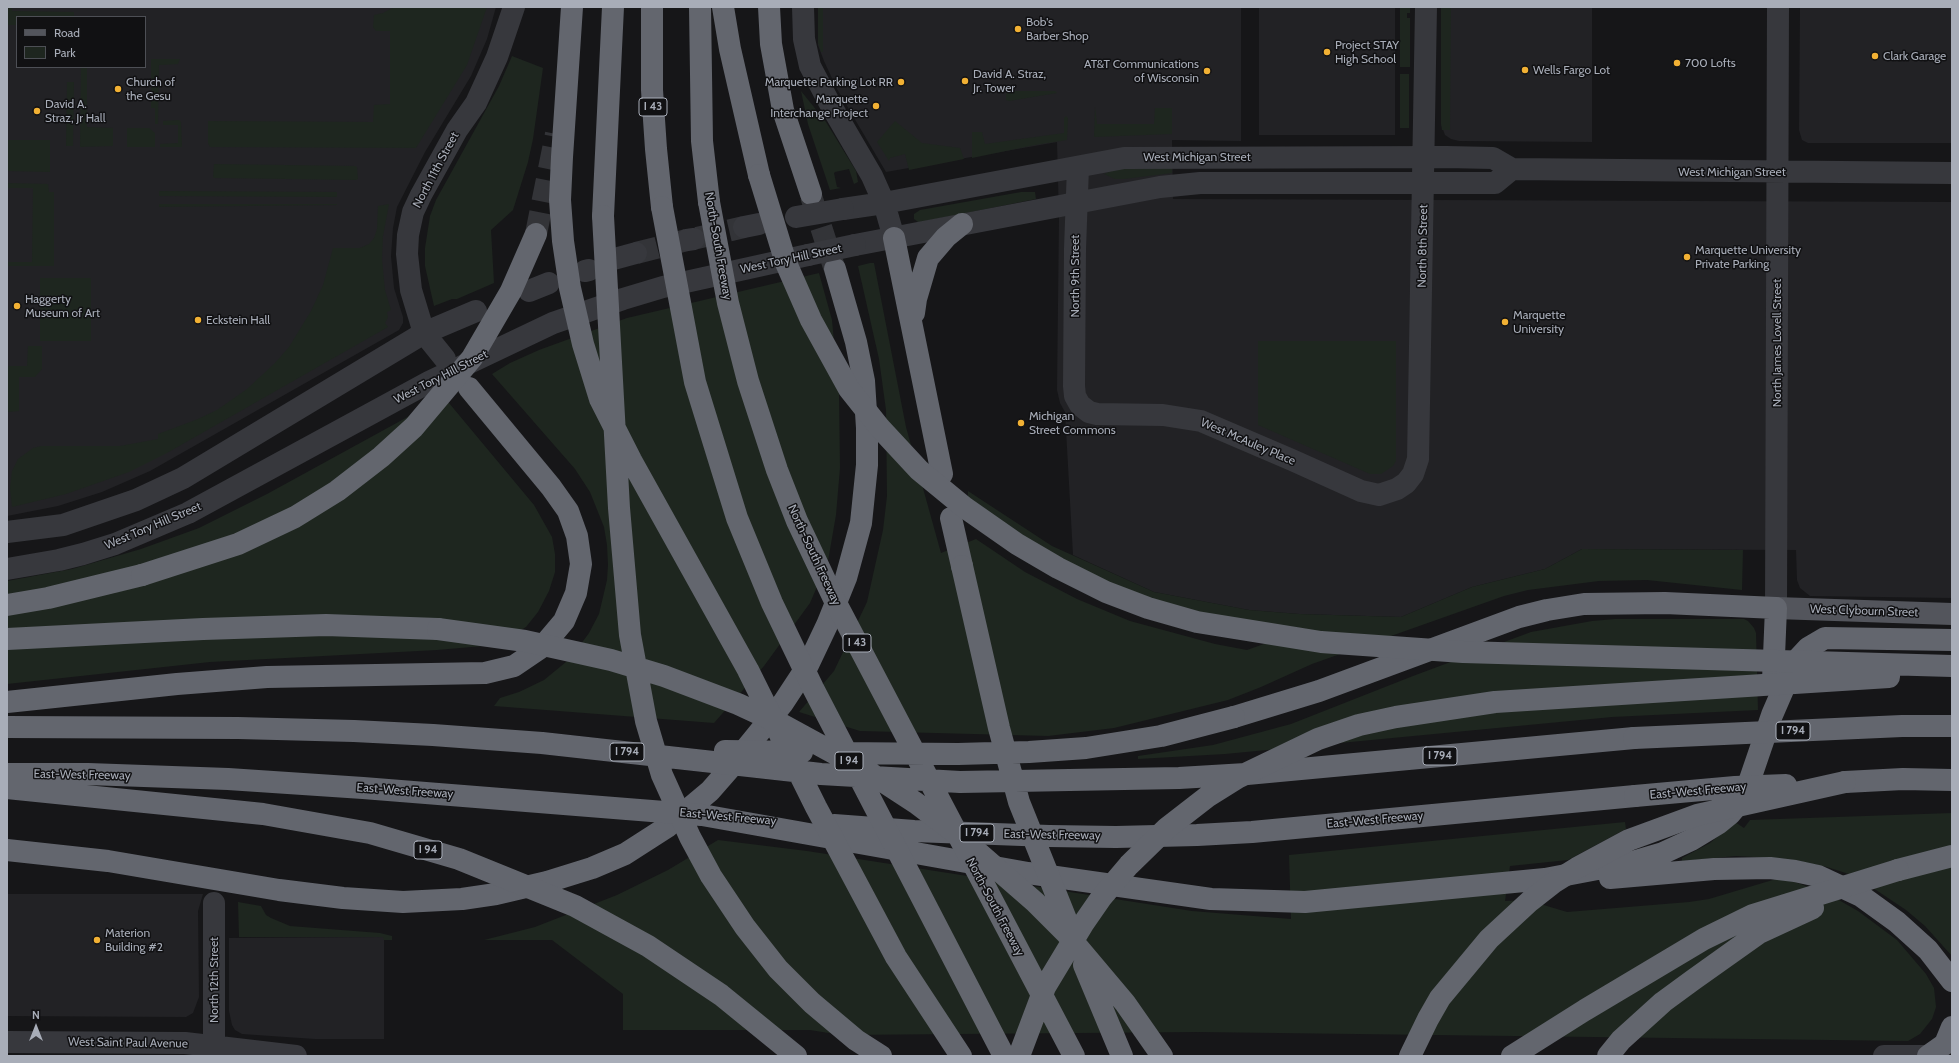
<!DOCTYPE html>
<html>
<head>
<meta charset="utf-8">
<style>
	body { margin:0 }
	#map { position:relative; width:1959px; height:1063px; overflow:hidden; background:#161618; font-family:Cabin,sans-serif }
	canvas { display:block }
	.frame { position:absolute; inset:0; border:8px solid #a8adb8; pointer-events:none }
	.legend { position:absolute; left:16px; top:16px; width:130px; height:52px; box-sizing:border-box; background:#111113; border:1px solid #4d4f55; margin:0; padding:5px 7px; list-style:none; font-size:12px; color:#a8adb8 }
	.legend li { display:flex; align-items:center; gap:8px; height:20px }
	.legend b { width:20px; border:1px solid #4d4f55 }
	.north { position:absolute; left:16px; top:1007px; width:40px; height:40px; -webkit-text-stroke:3px #111113; paint-order:stroke; rotate:0deg; font-size:11px; font-weight:700; line-height:16px; text-align:center; color:#a8adb8 }
	.north::after { content:''; display:block; margin:auto; width:14px; height:18px; background:#a8adb8; clip-path:polygon(50% 0,100% 100%,50% 72%,0 100%) }
</style>
</head>
<body>
<div id="map">
<canvas width="1959" height="1063"></canvas>
<div class="frame"></div>
<ul class="legend">
<li><b style="height:5px;background:#53555c"></b>Road</li>
<li><b style="height:11px;background:#1e261f"></b>Park</li>
</ul>
<div class="north">N</div>
</div>
<script>
const g = document.querySelector('canvas').getContext('2d');
g.lineJoin = 'round';
function fillPath(path, color) { g.fillStyle = color; g.fill(path, 'evenodd'); }
const toPath = rows => new Path2D(rows.map(r => 'M' + r).join(''));
function strokePath(path, color, width, dash) { g.strokeStyle = color; g.lineWidth = width; g.lineCap = dash ? 'butt' : 'round'; g.setLineDash(dash || []); g.stroke(path); }
function drawText(font, color, halo, rows, align = 'center') {
  g.font = font + ' Cabin,sans-serif'; g.lineWidth = 3; g.setLineDash([]); g.textBaseline = 'middle'; g.strokeStyle = halo; g.fillStyle = color; for (const [text, x, y, turn = 0] of rows) {
    g.save(); g.translate(x, y); g.rotate((+turn || 0) * Math.PI / 180); g.textAlign = isNaN(turn) ? turn : align; if (halo) g.strokeText(text, 0, 0); g.fillText(text, 0, 0); g.restore();
  }
}
const built = toPath([
	[7,7,496,7,487,39,471,76,425,152,397,207,393,228,391,256,394,288,403,317,403,323,399,330,150,471,102,492,58,506,7,516],
	[17,17,145,17,145,67,17,67],
	[818,7,1241,7,1241,141,1172,140,1173,199,1952,202,1952,598,1810,596,1800,588,1797,580,1796,550,1582,549,1545,569,1472,587,1401,617,1299,614,1249,610,1154,592,1073,555,1065,412,1060,403,1057,390,1059,217,1057,142,886,172,837,89,824,61,818,45],
	[1259,7,1395,7,1395,135,1259,135],
	[1441,7,1592,7,1592,142,1459,141,1451,139,1445,135,1441,124],
	[1800,7,1952,7,1952,143,1808,143,1802,140,1799,130],
	[7,894,203,894,198,911,199,997,193,1013,186,1017,7,1016],
	[384,937,384,1039,315,1039,242,1034,235,1030,232,1025,229,1011,229,938]
]);
const green = toPath([
	[7,7,12,7,12,11,74,12,74,17,17,17,17,25,7,25],
	[394,7,487,7,467,65,416,148,210,147,208,143,208,121,373,122,374,105,390,104,390,31,376,31,373,27,374,15,383,13],
	[818,7,823,7,823,52,821,52,818,43],
	[1400,7,1410,7,1410,13,1407,13,1407,18,1410,18,1410,67,1400,67],
	[1441,7,1451,7,1450,130,1442,130,1441,124],
	[512,56,543,68,533,139,528,162,513,210,491,230,494,283,457,299,452,299,434,306,425,266,425,248,430,216,436,200,499,86],
	[151,59,180,59,178,64,159,65,158,124,155,124,155,108,151,108],
	[81,67,87,67,87,127,113,128,113,146,80,147],
	[1400,74,1409,74,1409,128,1400,128],
	[67,82,74,82,73,146,66,146],
	[801,91,826,122,856,171,858,182,854,184,849,169,835,172,834,173,837,187,841,188,830,190,808,124],
	[1009,91,1055,91,1057,93,1009,101,1006,100,1006,94],
	[1095,107,1097,124,1154,124,1155,108,1172,108,1172,134,1094,137],
	[1066,116,1068,118,1067,140,1035,145,972,158,972,132,982,132,985,144,1064,133,1064,118],
	[163,121,179,120,181,122,182,147,160,147,160,144,178,143,178,125,163,125],
	[895,121,922,143,960,148,964,159,909,170,905,154,890,158,889,161,877,142],
	[127,128,149,128,155,133,155,147,127,147],
	[7,140,50,140,50,172,7,171],
	[214,164,355,166,357,167,358,179,356,180,214,178,213,177],
	[1172,167,1172,173,1124,179,1115,179,1104,174,1116,169],
	[7,183,48,184,49,192,54,192,54,266,7,266,7,262,32,262,33,188,7,188],
	[159,191,337,192,337,197,159,196],
	[1021,192,1035,192,1036,199,921,222,918,222,914,219,914,214,920,210],
	[159,204,337,204,337,205,159,207],
	[389,204,383,236,382,259,385,290,391,310,387,312,388,317,385,323,388,327,167,453,129,472,66,494,12,507,10,488,12,471,18,459,33,448,41,446,120,446,158,439,158,434,198,419,217,410,247,389,275,363,289,347,311,311,323,285,333,248,360,248,369,244,374,238,377,229,378,206],
	[870,263,874,263,906,427,941,553,976,539,1025,572,1077,599,1130,621,1215,644,1247,650,1306,629,1210,615,1163,603,1115,586,1035,545,968,499,968,491,1052,546,1154,592,1249,610,1299,614,1401,617,1472,587,1545,569,1582,549,1743,550,1742,590,1647,580,1599,581,1528,590,1504,596,1312,664,1261,687,1228,700,1114,728,1048,736,860,731,799,712,834,671,867,602,883,530,887,496,886,410,879,359,858,266],
	[819,273,832,320,839,395,840,468,836,515,828,561,810,603,764,666,714,723,494,706,500,698,519,692,544,680,566,662,578,648,589,633,599,614,607,580,608,565,607,545,604,527,590,492,575,469,492,374,510,363,539,350,627,318],
	[40,278,91,278,91,341,40,341],
	[1258,341,1396,341,1396,461,1393,466,1381,474,1370,474,1258,425],
	[28,346,42,346,42,369,35,377,19,377,19,411,8,412,7,366,27,366],
	[444,397,534,505,552,537,555,554,555,572,549,591,538,612,526,627,495,645,437,650,210,662,7,684,7,581,72,569,141,549,199,528,267,494],
	[1615,619,1744,619,1748,621,1754,628,1756,633,1758,710,1612,717,1225,754,1138,759,1138,756,1213,745,1291,724,1413,676,1531,632,1592,621],
	[1952,813,1952,956,1925,926,1906,910,1855,876,1827,867,1788,859,1736,856,1682,861,1682,858,1710,843,1735,822,1744,828,1750,820],
	[1625,822,1626,829,1568,860,1510,866,1505,901,1527,900,1567,912,1689,902,1709,899,1776,879,1795,882,1830,895,1858,911,1897,940,1926,974,1934,988,1936,1007,1932,1019,1920,1034,1908,1041,1198,1032,841,1035,810,1030,623,1030,623,994,552,940,484,940,535,927,617,895,668,870,718,840,807,851,1192,911,1291,919,1289,855],
	[238,902,261,906,266,915,271,918,290,926,380,933,392,936,392,940,384,940,383,937,239,937]
]);
const minorTunnel = toPath([
	[697,238,744,227],
	[636,253,687,240]
]);
const highwayTunnel = toPath([
	[811,196,834,267],
	[536,234,556,134]
]);
const minor = toPath([
	[803,7,804,39,810,66,830,104,872,176,884,203,894,238],
	[1078,167,1075,249,1074,386,1075,396,1080,405,1089,412,1097,414,1163,415,1201,421,1292,460,1361,491,1379,495,1397,489,1406,483,1413,474,1418,459,1426,7],
	[843,209,884,203,1124,158,1446,157,1493,158,1512,169,1952,173],
	[744,227,759,224],
	[687,240,694,239],
	[855,245,1160,187,1200,183,1495,183,1512,169],
	[614,259,636,253],
	[585,271,589,270],
	[529,291,549,283],
	[445,359,424,333,411,290,407,254,408,235,413,212,421,195,457,130,476,103,497,57,514,7],
	[7,532,63,525,136,500,183,478,424,333,476,311],
	[7,569,59,560,83,554,115,544,188,513,429,382,553,323,623,299,663,287,808,255],
	[1776,608,1778,7],
	[7,1042,185,1043,296,1056],
	[214,1056,214,903],
	[1884,1056,1932,1056]
]);
const major = toPath([
	[1776,608,1952,614]
]);
const highway = toPath([
	[652,7,652,90,656,149,662,207],
	[700,7,702,141,709,202],
	[723,7,730,49,759,175],
	[769,7,771,44,783,110,811,194],
	[603,216,613,7],
	[894,238,942,474],
	[914,313,916,299,928,258,946,237,962,224],
	[951,518,962,566],
	[7,605,48,598,142,575],
	[7,639,203,629,326,625,438,629],
	[7,702,177,684,267,677,485,673,514,666,542,647,564,621,576,593,581,564,577,536,568,511,551,487,469,388],
	[1234,717,1319,691,1519,617,1547,610,1584,604,1665,603,1776,608,1773,680],
	[1247,774,1634,738],
	[1845,782,1903,779,1952,780],
	[702,815,1028,873,1211,899,1305,902,1545,879,1629,863,1663,853,1691,840,1719,823,1730,814,1744,797,1772,715,1795,662,1808,648,1825,638,1952,640],
	[834,825,914,831,1049,836,1116,837,1197,835,1252,832,1635,796],
	[7,850,108,861,279,890,343,898,403,902,462,899,496,894,547,882,592,868,625,854,667,827,710,791,731,767,783,703,808,665,827,625,846,578,861,523,867,465,867,428,864,381,856,342,835,269],
	[1898,870,1952,856],
	[1610,878,1714,869,1770,868,1795,871,1818,876,1861,896,1897,922,1928,950,1952,981],
	[1928,1056,1945,1044,1952,1027]
]);
const minorBridge = toPath([
	[796,217,843,209],
	[808,255,855,245]
]);
const highwayBridge = toPath([
	[572,7,562,157,560,200,563,241,570,288,583,344,600,399,631,460,748,670,816,807,896,957,961,1056],
	[759,175,786,263,811,320,849,389,880,428,919,470,964,507,1017,544,1058,568,1106,592,1148,608,1197,622,1321,642,1463,652,1952,666],
	[709,202,728,303,748,381,777,470,797,521,835,601,1074,1056],
	[662,207,695,382,737,518,772,603,813,688,1004,1056],
	[603,216,619,508,630,635,646,721,662,775,690,837,711,876,745,927,778,969,812,1003,856,1040,881,1056],
	[962,566,999,728,1019,802,1072,934],
	[142,575,238,544,295,517,337,491,381,457,414,427,472,358,511,291,536,234],
	[438,629,525,641,566,650,611,660,664,676,738,704,779,723,867,771,916,803,957,834,1035,902,1066,933,1125,1003,1162,1056],
	[7,727,238,728,354,731,433,735,542,743,821,774,960,782,1179,778,1246,774],
	[1634,738,1902,726,1952,726],
	[725,751,802,752],
	[837,753,958,754,1029,752,1086,748,1161,736,1234,717],
	[7,774,88,774,228,779,363,788,702,815],
	[7,788,263,814,370,833,459,859,575,906,648,946,721,995,796,1056],
	[1635,796,1735,787,1786,785],
	[1084,965,1122,1056],
	[1019,1056,1045,987,1083,924,1101,898,1129,865,1167,828,1207,797,1239,777,1318,739,1359,725,1396,717,1495,702,1889,677],
	[1410,1056,1428,1019,1440,998,1489,939,1530,901,1553,883,1577,868,1629,840,1697,815,1845,782],
	[1512,1056,1585,1010,1704,939,1753,915,1898,870],
	[1608,1056,1621,1040,1663,1002,1693,980,1759,933,1813,908]
]);
const markers = [
	[1018,29,4,"#f2b134"],
	[1327,52,4,"#f2b134"],
	[1875,56,4,"#f2b134"],
	[1677,63,4,"#f2b134"],
	[1525,70,4,"#f2b134"],
	[1207,71,4,"#f2b134"],
	[965,81,4,"#f2b134"],
	[901,82,4,"#f2b134"],
	[118,89,4,"#f2b134"],
	[876,106,4,"#f2b134"],
	[37,111,4,"#f2b134"],
	[1687,257,4,"#f2b134"],
	[17,306,4,"#f2b134"],
	[198,320,4,"#f2b134"],
	[1505,322,4,"#f2b134"],
	[1021,423,4,"#f2b134"],
	[97,940,4,"#f2b134"]
];
const shields = [
	[653,107,28],
	[857,643,28],
	[1793,731,34],
	[627,752,34],
	[1440,756,34],
	[849,761,28],
	[977,833,34],
	[428,850,28]
];
const shieldNames = [
	["I 43",653,107],
	["I 43",857,643],
	["I 794",1793,731],
	["I 794",627,752],
	["I 794",1440,756],
	["I 94",849,761],
	["I 794",977,833],
	["I 94",428,850]
];
const poiNames = [
	["Bob's",1026,22],
	["Barber Shop",1026,36],
	["Project STAY",1335,45],
	["High School",1335,59],
	["Clark Garage",1883,56],
	["700 Lofts",1685,63],
	["AT&T Communications",1199,64,"right"],
	["of Wisconsin",1199,78,"right"],
	["Wells Fargo Lot",1533,70],
	["David A. Straz,",973,74],
	["Jr. Tower",973,88],
	["Church of",126,82],
	["the Gesu",126,96],
	["Marquette Parking Lot RR",893,82,"right"],
	["Marquette",868,99,"right"],
	["Interchange Project",868,113,"right"],
	["David A.",45,104],
	["Straz, Jr Hall",45,118],
	["Marquette University",1695,250],
	["Private Parking",1695,264],
	["Haggerty",25,299],
	["Museum of Art",25,313],
	["Marquette",1513,315],
	["University",1513,329],
	["Eckstein Hall",206,320],
	["Michigan",1029,416],
	["Street Commons",1029,430],
	["Materion",105,933],
	["Building #2",105,947]
];
const streetNames = [
	["West Michigan Street",1197,157],
	["North 11th Street",436,170,-62],
	["West Michigan Street",1732,172],
	["North-South Freeway",718,246,80],
	["North 8th Street",1423,246,-89],
	["West Tory Hill Street",791,259,-12],
	["North 9th Street",1075,276,-90],
	["North James Lovell Street",1777,343,-90],
	["West Tory Hill Street",441,377,-27],
	["West McAuley Place",1248,442,23],
	["West Tory Hill Street",153,526,-23],
	["North-South Freeway",814,555,65],
	["West Clybourn Street",1864,611,2],
	["East-West Freeway",82,775,1],
	["East-West Freeway",405,791,4],
	["East-West Freeway",1698,791,-5],
	["East-West Freeway",728,817,5],
	["East-West Freeway",1375,820,-5],
	["East-West Freeway",1052,835,1],
	["North-South Freeway",995,907,62],
	["North 12th Street",214,980,-90],
	["West Saint Paul Avenue",128,1043,1]
];
fillPath(built, '#222225');
fillPath(green, '#1e261f');
strokePath(minorTunnel, '#333438', 22, [22, 11]);
strokePath(highwayTunnel, '#333438', 22, [22, 11]);
strokePath(minor, '#37383d', 22);
strokePath(major, '#53555c', 22);
strokePath(highway, '#63666e', 22);
strokePath(minorBridge, '#37383d', 22);
strokePath(highwayBridge, '#63666e', 22);
for (const [x, y, r, color] of markers) { const dot = new Path2D(); dot.arc(x, y, r, 0, 2 * Math.PI); g.fillStyle = color; g.fill(dot); strokePath(dot, '#111113', 1.5); }
for (const [x, y, w] of shields) { const box = new Path2D(); box.roundRect(x - w / 2, y - 9, w, 18, 3); g.fillStyle = '#111113'; g.fill(box); strokePath(box, '#a8adb8', 1); }
drawText('bold 11px', '#a8adb8', null, shieldNames);
drawText('12px', '#a8adb8', '#111113', poiNames, 'left');
drawText('12px', '#a8adb8', '#111113', streetNames);
</script>
</body>
</html>
